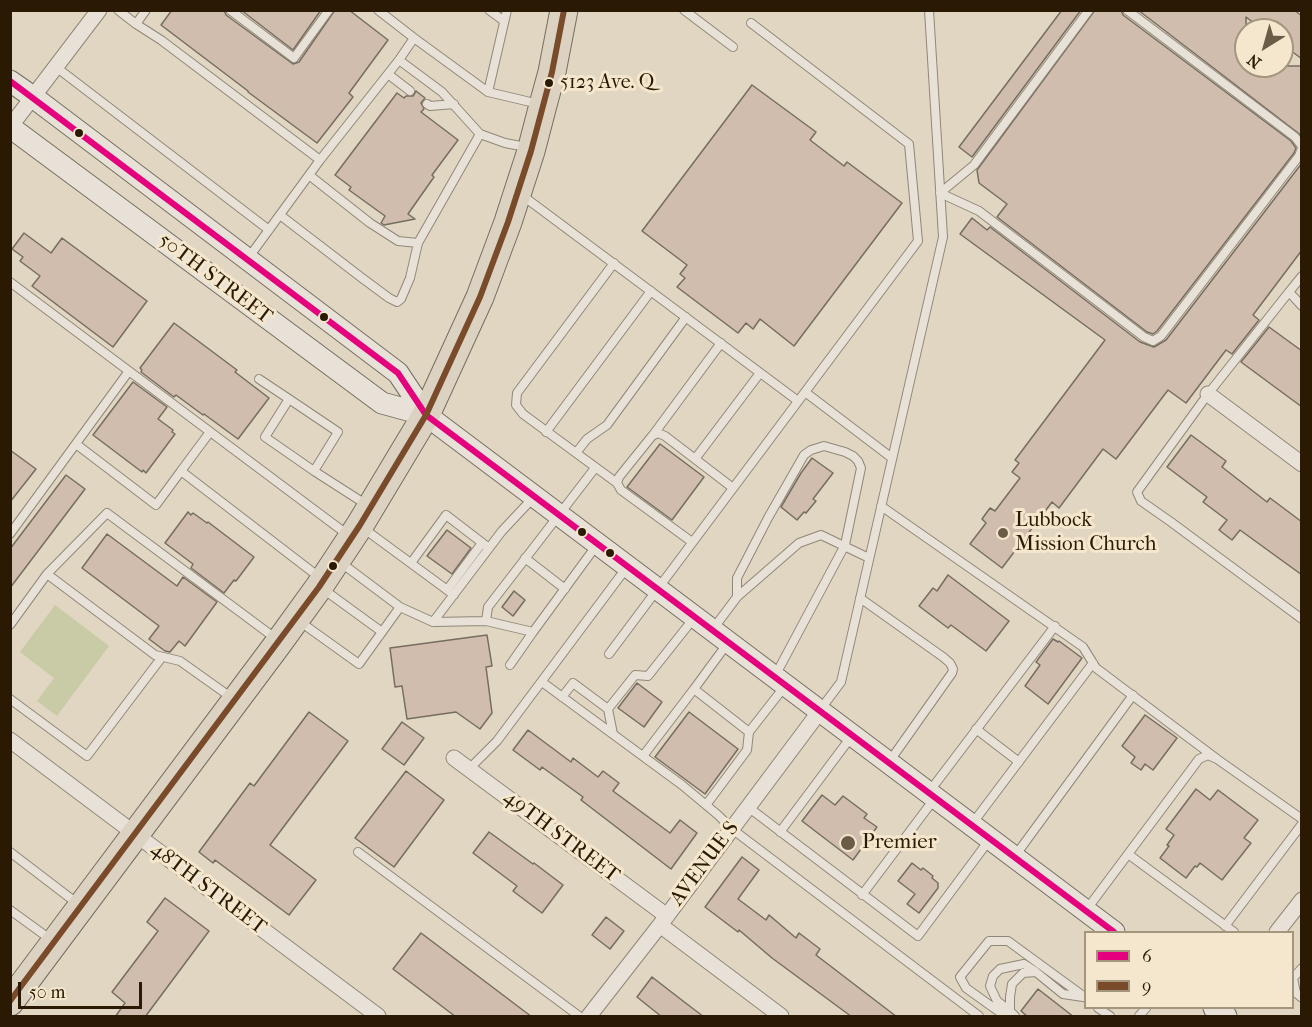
<!DOCTYPE html>
<html>
<head>
<meta charset="utf-8">
<style>
	body { margin:0 }
	#map { position:relative; width:1312px; height:1027px; overflow:hidden; background:#e1d6c1; font-family:"IM FELL French Canon",serif }
	canvas { display:block }
	.frame { position:absolute; inset:0; border:12px solid #2a1a03; pointer-events:none }
	.legend { position:absolute; left:1084px; top:931px; width:210px; height:78px; box-sizing:border-box; background:#f5e7ce; border:2px solid #a4957d; margin:0; padding:8px 10px; list-style:none; font-size:18px; color:#2a1a03 }
	.legend li { display:flex; align-items:center; gap:12px; height:30px }
	.legend b { width:30px; border:2px solid #a4957d }
	.north { position:absolute; left:1234px; top:18px; width:60px; height:60px; box-sizing:border-box; background:#f5e7ce; border:2px solid #a4957d; border-radius:50%; rotate:217deg; font-size:16px; font-weight:700; line-height:24px; text-align:center; color:#2a1a03 }
	.north::after { content:''; display:block; margin:auto; width:21px; height:27px; background:#6a5c46; clip-path:polygon(50% 0,100% 100%,50% 72%,0 100%) }
	.scale { position:absolute; left:18px; top:982px; width:124px; height:27px; box-sizing:border-box; border:3px solid #2a1a03; border-top:0; padding-left:8px; font-size:18px; line-height:21px; white-space:nowrap; color:#2a1a03; -webkit-text-stroke:4px #f5e7ce; paint-order:stroke }
</style>
</head>
<body>
<div id="map">
<canvas width="1312" height="1027"></canvas>
<div class="frame"></div>
<ul class="legend">
<li><b style="height:8px;background:#e5007d"></b>6</li>
<li><b style="height:8px;background:#7a4b2a"></b>9</li>
</ul>
<div class="north">N</div>
<div class="scale">50 m</div>
</div>
<script>
const g = document.querySelector('canvas').getContext('2d');
g.lineJoin = 'round';
function fillPath(path, color) { g.fillStyle = color; g.fill(path, 'evenodd'); }
const toPath = rows => new Path2D(rows.map(r => 'M' + r).join(''));
function strokePath(path, color, width, dash) { g.strokeStyle = color; g.lineWidth = width; g.lineCap = dash ? 'butt' : 'round'; g.setLineDash(dash || []); g.stroke(path); }
function drawText(font, color, halo, rows, align = 'center') {
  g.font = font + ' "IM FELL French Canon",serif'; g.lineWidth = 6; g.setLineDash([]); g.textBaseline = 'middle'; g.strokeStyle = halo; g.fillStyle = color; for (const [text, x, y, turn = 0] of rows) {
    g.save(); g.translate(x, y); g.rotate((+turn || 0) * Math.PI / 180); g.textAlign = isNaN(turn) ? turn : align; if (halo) g.strokeText(text, 0, 0); g.fillText(text, 0, 0); g.restore();
  }
}
const green = toPath([
	[55,605,109,646,57,716,37,701,54,678,20,652]
]);
const building = toPath([
	[172,10,224,10,226,15,293,64,299,62,335,10,349,10,388,40,349,93,353,97,317,143,248,92,248,91,161,25,172,10],
	[241,10,321,10,293,50,241,10],
	[1062,10,1081,10,972,157,959,147,1062,10],
	[1095,10,1121,10,1123,15,1291,141,1296,148,1294,153,1157,331,1153,334,1147,332,997,217,1007,204,979,183,977,170,1095,10],
	[1138,10,1294,10,1302,16,1302,59,1282,44,1282,30,1263,30,1246,17,1246,66,1302,66,1302,136,1138,10],
	[752,85,816,132,810,140,844,166,847,162,902,203,794,346,760,319,753,329,746,323,738,333,677,287,685,278,680,274,687,265,642,231,752,85],
	[416,91,425,98,421,103,424,109,421,112,458,140,432,175,434,177,408,214,415,219,384,225,381,223,385,216,349,190,351,187,335,175,397,93,404,98,406,96,413,96,416,91],
	[1302,163,1302,250,1253,315,1259,320,1232,354,1226,350,1186,403,1168,390,1116,459,1103,449,1059,508,1052,502,1002,568,970,544,986,523,982,519,990,508,995,511,1020,478,1012,472,1019,463,1015,460,1105,340,960,234,972,218,987,230,990,227,1140,342,1154,347,1166,340,1302,163],
	[24,233,51,253,62,238,147,301,113,347,32,286,40,276,20,261,23,257,12,249,24,233],
	[174,323,237,370,235,372,269,398,238,439,204,414,203,415,176,395,174,397,141,372,142,370,140,368,174,323],
	[1269,327,1302,351,1302,407,1241,362,1269,327],
	[133,382,167,407,158,419,173,430,172,432,175,434,146,473,143,470,142,472,93,435,133,382],
	[1191,435,1226,461,1222,467,1267,502,1270,498,1302,522,1302,575,1240,530,1232,540,1219,530,1227,520,1203,502,1207,497,1167,467,1191,435],
	[660,444,704,477,672,520,627,487,660,444],
	[10,450,36,469,10,502,10,450],
	[812,458,833,473,813,499,816,501,806,513,804,512,797,520,781,507,801,473,812,458],
	[66,475,85,489,10,588,10,549,66,475],
	[188,512,191,515,193,513,207,523,208,522,254,557,236,581,234,580,224,593,191,568,193,564,165,543,188,512],
	[447,530,471,548,452,574,427,556,447,530],
	[107,534,177,586,183,577,217,602,185,646,179,641,170,652,165,651,149,639,159,626,82,568,107,534],
	[948,575,1009,621,986,651,951,625,948,628,919,606,933,588,937,591,948,575],
	[514,591,525,600,513,616,502,607,514,591],
	[487,635,492,666,486,667,492,713,480,729,456,712,407,719,402,686,395,687,390,648,487,635],
	[1053,639,1058,642,1059,641,1082,658,1048,704,1025,686,1040,665,1036,662,1053,639],
	[637,683,662,702,644,727,618,708,637,683],
	[309,712,348,741,270,845,316,880,289,915,215,860,213,863,199,852,250,783,254,786,309,712],
	[689,712,738,749,705,794,655,757,689,712],
	[1145,715,1177,738,1153,770,1145,764,1141,770,1131,763,1135,757,1122,746,1145,715],
	[402,722,424,738,404,765,382,749,402,722],
	[528,730,571,762,573,758,598,777,603,771,619,783,613,791,670,833,680,820,697,833,671,869,581,800,583,797,542,767,540,770,513,750,528,730],
	[406,771,444,800,394,867,355,838,406,771],
	[1196,789,1210,800,1218,790,1258,820,1244,838,1251,843,1222,880,1200,863,1197,867,1195,866,1186,878,1160,858,1169,846,1167,845,1174,835,1166,829,1196,789],
	[822,795,835,805,843,796,867,814,864,818,877,827,853,860,802,821,822,795],
	[489,832,533,864,534,863,563,885,542,913,513,891,517,886,473,853,489,832],
	[742,857,759,870,738,899,766,920,769,915,796,938,799,933,820,949,816,955,897,1017,852,1017,772,958,739,930,738,932,705,907,742,857],
	[912,863,921,870,923,868,933,876,932,878,938,883,938,888,919,913,907,904,915,894,898,881,912,863],
	[165,898,209,931,145,1017,115,1017,125,1003,112,992,158,931,147,922,165,898],
	[606,917,624,931,610,949,592,935,606,917],
	[421,933,532,1017,456,1017,393,969,421,933],
	[652,977,683,1001,704,1017,662,1017,637,997,652,977],
	[1038,989,1074,1017,1028,1017,1021,1011,1038,989]
]);
const lane = toPath([
	[118,10,136,24,146,10],
	[230,10,294,58,329,10],
	[378,10,414,38],
	[489,10,504,21],
	[507,10,488,92,539,104],
	[684,10,733,47],
	[1089,10,974,165,940,193,979,211,1144,337,1153,341,1161,336,1299,156,1302,148],
	[1127,10,1295,137,1302,146],
	[136,24,161,40,320,160,249,257],
	[399,60,414,38,488,92],
	[56,67,269,230],
	[388,74,410,91],
	[427,104,430,106,454,104],
	[320,160,399,60,442,92,480,134],
	[309,175,370,223,398,241,418,243,480,134,505,143,526,147],
	[523,196,798,401],
	[280,215,362,278,389,298,397,302,401,299,410,278,418,243],
	[614,263,517,393,516,405,523,414,617,483],
	[1302,276,1289,292,1302,306],
	[10,282,348,535],
	[1289,292,1208,394,1137,492,1141,501,1171,522,1302,619],
	[259,379,289,399],
	[805,392,892,458],
	[546,432,651,291],
	[653,435,721,343],
	[76,444,156,505,181,471,319,577],
	[576,453,587,439,607,425,686,317],
	[695,459,760,373],
	[181,471,210,432],
	[314,471,338,432,289,399,265,437,314,471,367,505],
	[881,506,1083,647,1096,668,1217,759],
	[363,528,454,595],
	[10,534,129,371],
	[692,542,621,490,617,483,619,477,652,436,658,433,665,436,733,488],
	[525,558,565,589],
	[340,562,400,607,382,632],
	[411,563,446,515,489,548],
	[47,574,107,513,275,638],
	[447,590,482,543],
	[737,597,737,578,768,518,804,455,811,450,824,446,845,452,853,456,858,461,861,468,845,545,775,676],
	[860,598,943,657,950,663,953,669,952,673,889,762],
	[400,607,433,622,486,621,533,632,596,546],
	[299,621,359,664,382,632,323,589],
	[486,621,488,607,595,468],
	[433,622,502,531,533,498],
	[10,625,47,574,155,655,180,661,232,698],
	[713,629,737,597,799,543,821,535,869,558],
	[609,654,918,241,909,144,751,23],
	[510,665,533,632],
	[542,682,682,785,718,815,732,829,979,1016],
	[694,689,727,644],
	[562,697,573,683,608,709,635,675,648,676,694,618],
	[10,699,87,756,162,657],
	[608,709,613,734],
	[820,710,841,682,943,237,929,10],
	[976,729,1019,762],
	[749,732,785,686],
	[643,756,694,689,749,732,747,750,706,805],
	[469,769,497,741,627,567],
	[929,792,1055,626],
	[748,807,918,936,990,839],
	[972,824,1093,663],
	[780,832,851,737],
	[10,852,78,904],
	[358,852,579,1016],
	[1128,854,1234,932],
	[1015,856,1133,695],
	[862,895,935,798],
	[1087,909,1199,759,1208,755,1217,759,1302,819],
	[10,910,50,939],
	[1225,926,1302,824],
	[1302,968,1293,978,1296,993,1302,998],
	[1098,1008,1110,1016],
	[1010,1011,997,1001,990,986,993,976,1000,969,1024,964,1035,971],
	[1005,1016,966,988,960,977,989,941,1008,941,1086,998],
	[1015,1016,1010,1011,1010,997,1012,984,1023,973,1036,972,1063,994,1083,997],
	[1139,1016,1146,1008]
]);
const street = toPath([
	[10,127,99,10],
	[1208,394,1302,464],
	[10,740,378,1016],
	[454,758,667,916],
	[660,925,781,1016],
	[1277,932,1302,900],
	[589,1016,660,925,820,711]
]);
const secondary = toPath([
	[10,81,33,97,398,373,426,415,1114,932],
	[10,127,382,403,426,415],
	[1214,1008,1226,1016]
]);
const highway = toPath([
	[10,1002,277,645,319,587,360,525,426,415,480,297,508,222,531,151,543,105,552,72,564,10]
]);
const bus1 = toPath([
	[10,81,398,373,426,415,1114,932]
]);
const bus2 = toPath([
	[10,1001,319,587,360,525,426,415,480,297,508,222,531,151,552,72,564,10]
]);
const markers = [
	[549,83,5,"#2a1a03"],
	[79,133,5,"#2a1a03"],
	[324,317,5,"#2a1a03"],
	[582,532,5,"#2a1a03"],
	[1003,533,6,"#6a5c46"],
	[610,553,5,"#2a1a03"],
	[333,566,5,"#2a1a03"],
	[848,843,8,"#6a5c46"]
];
const busNames = [
	["5123 Ave. Q",560,83]
];
const streetNames = [
	["50TH STREET",215,279,37],
	["49TH STREET",561,837,37],
	["AVENUE S",705,864,-53],
	["48TH STREET",208,889,37]
];
const poiNames = [
	["Lubbock",1015,521],
	["Mission Church",1015,545],
	["Premier",862,843]
];
fillPath(green, '#c9caa6');
fillPath(building, '#d1bdae');
strokePath(building, '#756e60', 1.5);
strokePath(lane, '#908778', 10);
strokePath(street, '#908778', 17);
strokePath(secondary, '#756e60', 23);
strokePath(highway, '#756e60', 29);
strokePath(lane, '#e7e1d7', 8);
strokePath(street, '#e7e1d7', 15);
strokePath(secondary, '#e7e1d7', 21);
strokePath(highway, '#dbd2c2', 27);
strokePath(bus1, '#e5007d', 6);
strokePath(bus2, '#7a4b2a', 6);
for (const [x, y, r, color] of markers) { const dot = new Path2D(); dot.arc(x, y, r, 0, 2 * Math.PI); g.fillStyle = color; g.fill(dot); strokePath(dot, '#f5e7ce', 2); }
drawText('20px', '#2a1a03', '#f5e7ce', busNames, 'left');
drawText('21px', '#2a1a03', '#f5e7ce', streetNames);
drawText('21px', '#2a1a03', '#f5e7ce', poiNames, 'left');
</script>
</body>
</html>
